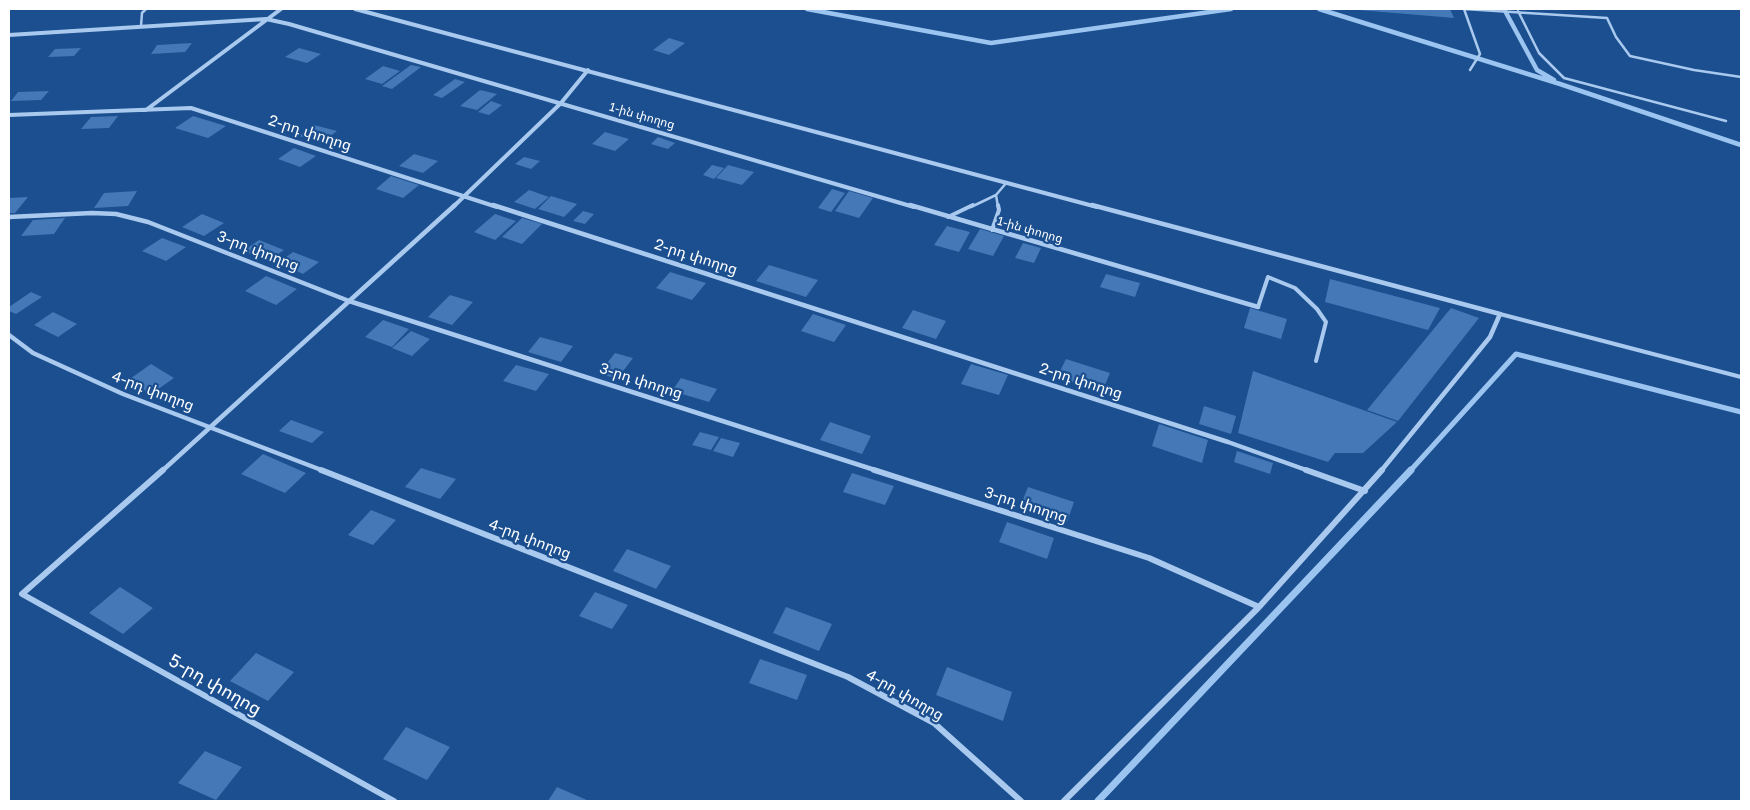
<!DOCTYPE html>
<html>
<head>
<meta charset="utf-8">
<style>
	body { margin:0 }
	#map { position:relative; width:1750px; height:810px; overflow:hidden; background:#1b4f8f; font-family:"Golos Text",sans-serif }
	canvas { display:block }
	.frame { position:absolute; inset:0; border:10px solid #fff; pointer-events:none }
</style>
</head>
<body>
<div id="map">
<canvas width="1750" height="810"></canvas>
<div class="frame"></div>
</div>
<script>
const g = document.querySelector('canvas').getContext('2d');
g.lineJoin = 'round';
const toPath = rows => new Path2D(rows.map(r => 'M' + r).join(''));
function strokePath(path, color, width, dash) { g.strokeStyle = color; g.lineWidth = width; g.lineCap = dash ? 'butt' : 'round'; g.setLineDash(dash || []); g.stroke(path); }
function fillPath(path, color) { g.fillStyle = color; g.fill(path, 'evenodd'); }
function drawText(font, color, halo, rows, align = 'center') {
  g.font = font + ' "Golos Text","Noto Sans Armenian",sans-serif'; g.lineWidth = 4.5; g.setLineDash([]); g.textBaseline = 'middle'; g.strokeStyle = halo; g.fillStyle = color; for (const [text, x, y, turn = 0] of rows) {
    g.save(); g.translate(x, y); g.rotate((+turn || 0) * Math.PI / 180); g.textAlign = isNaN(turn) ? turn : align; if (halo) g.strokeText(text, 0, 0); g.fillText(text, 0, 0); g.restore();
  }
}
const streamFar2 = toPath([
	[807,9,991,43,1231,9],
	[1319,9,1560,84,1741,145],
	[1504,9,1537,70,1554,80]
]);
const streamFar1 = toPath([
	[1410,471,1516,354,1741,412]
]);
const stream = toPath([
	[1098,801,1411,470]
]);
const building = toPath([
	[1359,9,1450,9,1454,18,1359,10],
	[669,38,685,43,669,55,653,50],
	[192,43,185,52,151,54,157,45],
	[81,48,74,56,48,57,55,49],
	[299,48,321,54,307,63,285,57],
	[411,65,421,67,392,89,382,86],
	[383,66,400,71,382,84,365,79],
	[455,79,465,82,442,98,433,95],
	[480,90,497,94,477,110,460,106],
	[49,91,41,100,11,101,18,92],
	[491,101,502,105,489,115,478,112],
	[118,116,109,128,81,129,91,117],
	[193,116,226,126,208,138,175,128],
	[314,125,337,131,321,143,299,136],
	[605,132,629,139,615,151,592,144],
	[658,137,675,143,668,149,651,144],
	[294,148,316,156,300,167,278,159],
	[414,154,438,161,423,173,399,166],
	[524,157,540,161,531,169,515,164],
	[712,165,724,168,714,179,703,175],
	[728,165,754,172,742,185,716,178],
	[391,176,419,185,403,198,376,189],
	[832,189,845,193,831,212,818,208],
	[529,190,549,197,535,209,514,202],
	[137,191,128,206,94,208,104,193],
	[849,191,873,198,859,218,835,211],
	[551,196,577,204,564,217,538,209],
	[28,197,15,213,9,213,9,198],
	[583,211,594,214,585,224,573,221],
	[202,214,224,223,204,236,182,227],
	[495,214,516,221,495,240,474,232],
	[65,218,54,234,21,236,33,220],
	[522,218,542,224,522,244,502,237],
	[947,226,970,232,959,252,934,245],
	[980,229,1004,236,993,256,968,249],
	[162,238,186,247,166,261,142,251],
	[259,240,284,250,268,261,243,251],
	[1023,243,1041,248,1034,263,1015,258],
	[293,252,319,262,303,274,278,263],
	[769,265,818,280,806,297,756,281],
	[670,272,706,283,692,300,656,288],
	[1106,274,1140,283,1135,297,1100,287],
	[266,276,297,289,276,305,245,291],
	[1330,279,1440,308,1428,330,1325,302],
	[31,292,42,297,16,314,9,311,9,307],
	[450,295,473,302,452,325,428,317],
	[1250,308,1287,319,1281,339,1244,328],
	[1451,308,1479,318,1398,421,1367,410],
	[913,310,946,321,936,339,902,328],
	[53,312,77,324,58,337,34,325],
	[813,314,846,325,834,342,801,331],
	[383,320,409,329,392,347,365,337],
	[411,331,430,339,412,356,392,348],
	[540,337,573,346,561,362,528,352],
	[615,353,633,358,617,379,599,373],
	[1066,359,1110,373,1102,392,1057,377],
	[151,364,174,378,151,394,127,381],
	[971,364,1008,375,999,395,961,384],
	[516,365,549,374,536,391,503,381],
	[1253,371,1397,422,1363,453,1335,453,1328,462,1238,433],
	[681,378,717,389,709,402,672,391],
	[1204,406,1236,416,1231,434,1199,424],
	[291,420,324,432,312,443,279,431],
	[830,422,871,436,862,454,820,440],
	[1159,424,1208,440,1202,463,1152,446],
	[700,432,719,437,711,450,692,445],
	[721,438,740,443,733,457,713,451],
	[1237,451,1273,463,1270,474,1234,462],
	[263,454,306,473,285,493,241,474],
	[421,468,456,479,440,499,405,487],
	[852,473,894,486,885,505,843,492],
	[1028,487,1074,502,1067,522,1020,507],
	[371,510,396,520,373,545,348,535],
	[1007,522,1054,538,1047,559,999,542],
	[627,549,671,566,656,589,613,571],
	[120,587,153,608,123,634,89,613],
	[595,592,628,605,612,629,579,616],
	[786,607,832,624,819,651,773,633],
	[256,653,294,672,268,701,230,681],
	[760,659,807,675,797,700,749,683],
	[947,667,1012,692,1003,721,936,695],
	[406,727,450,747,427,780,383,759],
	[205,751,242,767,216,800,178,783],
	[557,787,589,801,548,801]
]);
const serviceFar1 = toPath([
	[1464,9,1607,18,1616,37,1630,56,1694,70,1741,77],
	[1464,9,1480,54,1470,70],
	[1518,11,1539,53,1564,78,1726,121],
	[141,26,142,13,146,9],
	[996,195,998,207],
	[971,207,996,195,1007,182]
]);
const service = toPath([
	[948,217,973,205],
	[992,230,999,210,998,205],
	[1258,307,1268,277,1295,288,1317,309,1326,322,1316,361],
	[1500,314,1741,377]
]);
const minorFar2 = toPath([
	[355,9,1097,207],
	[9,35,266,19,289,24,914,207],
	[146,110,281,9],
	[9,115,191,108,497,207],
	[453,207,561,103,588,70]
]);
const minorFar1 = toPath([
	[493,205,1228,442,1309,471],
	[910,205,1258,307],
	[1092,205,1500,314,1490,337,1381,471],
	[9,217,92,213,116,214,148,222,349,301,878,471],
	[9,335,33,353,123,394,324,471],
	[162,471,455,205]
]);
const minor = toPath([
	[163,470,22,594,394,801],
	[321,470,848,677,934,723,1021,801],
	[874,470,1149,558,1259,607],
	[1306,470,1365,491],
	[1064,801,1259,607,1382,470]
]);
const farStreetnames = [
	["1-ին փողոց",642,116,16],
	["1-ին փողոց",1030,230,16]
];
const streetNames = [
	["2-րդ փողոց",310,133,18],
	["3-րդ փողոց",258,251,21],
	["2-րդ փողոց",696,257,18],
	["3-րդ փողոց",641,381,18],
	["2-րդ փողոց",1081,381,18],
	["4-րդ փողոց",153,391,21],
	["3-րդ փողոց",1026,505,18],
	["4-րդ փողոց",530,539,21],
	["4-րդ փողոց",905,695,30]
];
const nearStreetnames = [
	["5-րդ փողոց",215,685,30]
];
strokePath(streamFar2, '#9cc4f0', 4.5);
strokePath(streamFar1, '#9cc4f0', 5);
strokePath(stream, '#9cc4f0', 7);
fillPath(building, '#4478b7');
strokePath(serviceFar1, '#a9c9ee', 2.5);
strokePath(service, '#a9c9ee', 4);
strokePath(minorFar2, '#a9c9ee', 4);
strokePath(minorFar1, '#a9c9ee', 4.5);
strokePath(minor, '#a9c9ee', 6);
drawText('12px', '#fff', '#1b4f8f', farStreetnames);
drawText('15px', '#fff', '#1b4f8f', streetNames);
drawText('18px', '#fff', '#1b4f8f', nearStreetnames);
</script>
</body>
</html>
